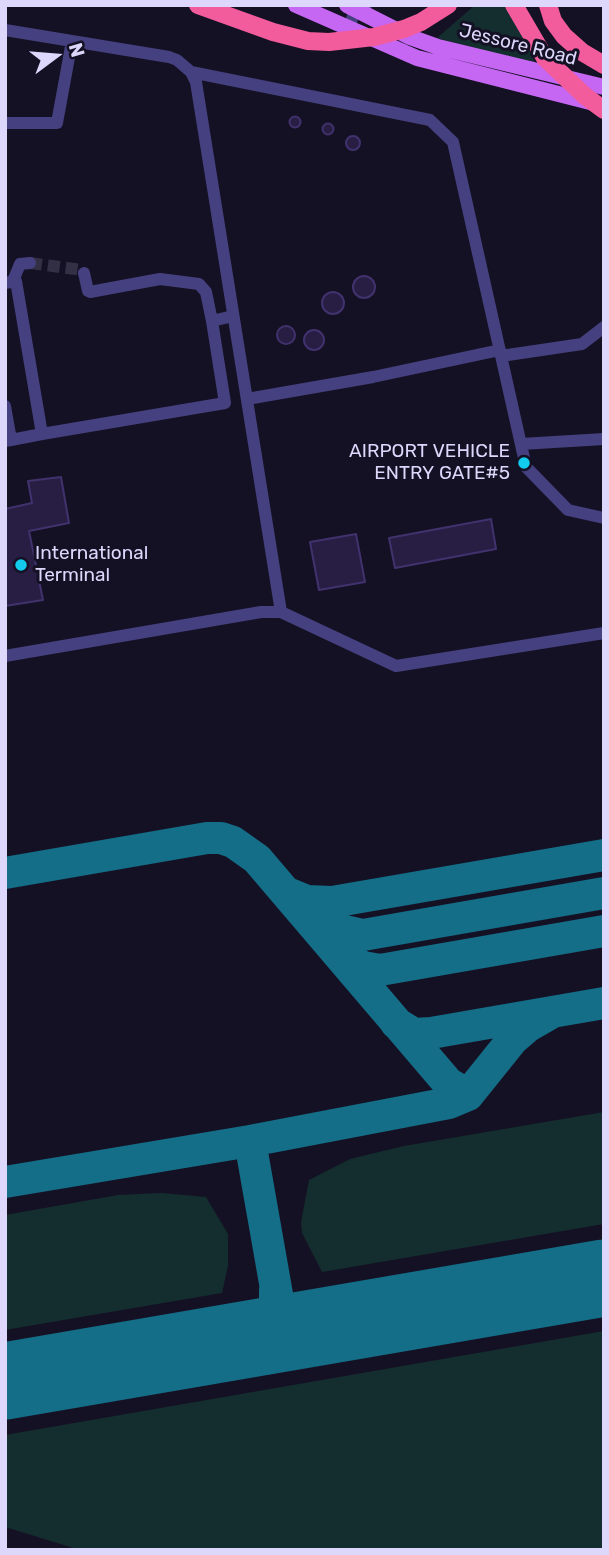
<!DOCTYPE html>
<html>
<head>
<meta charset="utf-8">
<style>
	body { margin:0 }
	#map { position:relative; width:609px; height:1555px; overflow:hidden; background:#151124; font-family:Rubik,sans-serif }
	canvas { display:block }
	.frame { position:absolute; inset:0; border:7px solid #ddd7fc; pointer-events:none }
	.north { position:absolute; left:21px; top:21px; width:70px; height:70px; -webkit-text-stroke:5px #151124; paint-order:stroke; rotate:74deg; font-size:19px; font-weight:700; line-height:28px; text-align:center; color:#ddd7fc }
	.north::after { content:''; display:block; margin:auto; width:24px; height:32px; background:#ddd7fc; clip-path:polygon(50% 0,100% 100%,50% 72%,0 100%) }
</style>
</head>
<body>
<div id="map">
<canvas width="609" height="1555"></canvas>
<div class="frame"></div>
<div class="north">N</div>
</div>
<script>
const g = document.querySelector('canvas').getContext('2d');
g.lineJoin = 'round';
function fillPath(path, color) { g.fillStyle = color; g.fill(path, 'evenodd'); }
const toPath = rows => new Path2D(rows.map(r => 'M' + r).join(''));
function strokePath(path, color, width, dash) { g.strokeStyle = color; g.lineWidth = width; g.lineCap = dash ? 'butt' : 'round'; g.setLineDash(dash || []); g.stroke(path); }
function drawText(font, color, halo, rows, align = 'center') {
  g.font = font + ' Rubik,sans-serif'; g.lineWidth = 6; g.setLineDash([]); g.textBaseline = 'middle'; g.strokeStyle = halo; g.fillStyle = color; for (const [text, x, y, turn = 0] of rows) {
    g.save(); g.translate(x, y); g.rotate((+turn || 0) * Math.PI / 180); g.textAlign = isNaN(turn) ? turn : align; if (halo) g.strokeText(text, 0, 0); g.fillText(text, 0, 0); g.restore();
  }
}
const green = toPath([
	[475,5,509,5,537,67,437,38],
	[604,1112,604,1224,322,1272,302,1233,301,1222,309,1180,350,1159,404,1146],
	[162,1193,206,1197,228,1234,228,1266,222,1293,5,1330,5,1215,118,1195],
	[604,1331,604,1550,80,1550,5,1527,5,1435]
]);
const taxiway = toPath([
	[5,873,207,838,221,838,233,842,257,859,448,1083,468,1095],
	[285,892,307,901,332,902,604,855],
	[310,917,328,927,363,935,604,893],
	[342,956,363,967,380,970,604,931],
	[396,1023,414,1034,431,1033,604,1003],
	[250,1141,278,1300,282,1311,295,1326,307,1328,319,1327],
	[5,1182,250,1141,449,1103,468,1095,513,1039,527,1027,553,1012],
	[244,1340,256,1337,268,1329,275,1313,275,1290]
]);
const runway = toPath([
	[5,1381,604,1278]
]);
const building = toPath([
	'289.5 122a5.5 5.5 0 1 1 11 0a5.5 5.5 0 1 1-11 0Z',
	'322.5 129a5.5 5.5 0 1 1 11 0a5.5 5.5 0 1 1-11 0Z',
	'346 143a7 7 0 1 1 14 0a7 7 0 1 1-14 0Z',
	'353 287a11 11 0 1 1 22 0a11 11 0 1 1-22 0Z',
	'322 303a11 11 0 1 1 22 0a11 11 0 1 1-22 0Z',
	'277 335a9 9 0 1 1 18 0a9 9 0 1 1-18 0Z',
	'304 340a10 10 0 1 1 20 0a10 10 0 1 1-20 0Z',
	[61,477,69,523,29,531,43,600,5,606,5,509,32,503,28,481,61,477],
	[491,519,496,549,395,568,389,538,491,519],
	[356,534,365,582,319,590,310,542,356,534]
]);
const minorTunnel = toPath([
	[30,263,82,270,84,273]
]);
const minor = toPath([
	[349,29,355,9,366,5],
	[5,30,169,57,177,60,191,72,430,120,453,142,526,467,568,510,604,518],
	[191,72,196,82,281,612],
	[5,123,57,123,72,41],
	[84,273,88,291,90,292,160,279,199,284,206,292,212,321],
	[13,281,20,264,30,263],
	[5,283,16,281,42,434,11,440],
	[501,356,582,344,604,327],
	[247,399,373,377,500,350],
	[5,406,11,440,5,441],
	[42,434,225,403,212,321,233,316],
	[521,444,604,439],
	[5,656,261,612,281,612,396,666,604,633]
]);
const major = toPath([
	[296,5,417,58,594,103],
	[347,5,410,37,438,47,604,87]
]);
const highway = toPath([
	[548,5,553,21,564,36,582,52,604,65]
]);
const highwayBridge = toPath([
	[198,5,273,32,308,41,329,42,374,37,404,29,421,22,448,5],
	[514,5,545,58,585,96,604,110]
]);
const markers = [
	[524,463,7,"#13cbec"],
	[21,565,7,"#13cbec"]
];
const streetNames = [
	["Jessore Road",518,45,14]
];
const poiNames = [
	["AIRPORT VEHICLE",510,452],
	["ENTRY GATE#5",510,474],
	["International",35,554,"left"],
	["Terminal",35,576,"left"]
];
fillPath(green, '#142d2e');
strokePath(taxiway, '#146e88', 32);
strokePath(runway, '#146e88', 77);
fillPath(building, '#281e44');
strokePath(building, '#41326e', 2);
strokePath(minorTunnel, '#332f44', 12, [12, 6]);
strokePath(minor, '#45407f', 12);
strokePath(major, '#c667f3', 16);
strokePath(highway, '#f25c9c', 18);
strokePath(highwayBridge, '#f25c9c', 18);
for (const [x, y, r, color] of markers) { const dot = new Path2D(); dot.arc(x, y, r, 0, 2 * Math.PI); g.fillStyle = color; g.fill(dot); strokePath(dot, '#151124', 2.5); }
drawText('19px', '#ddd7fc', '#151124', streetNames);
drawText('19px', '#ddd7fc', '#151124', poiNames, 'right');
</script>
</body>
</html>
